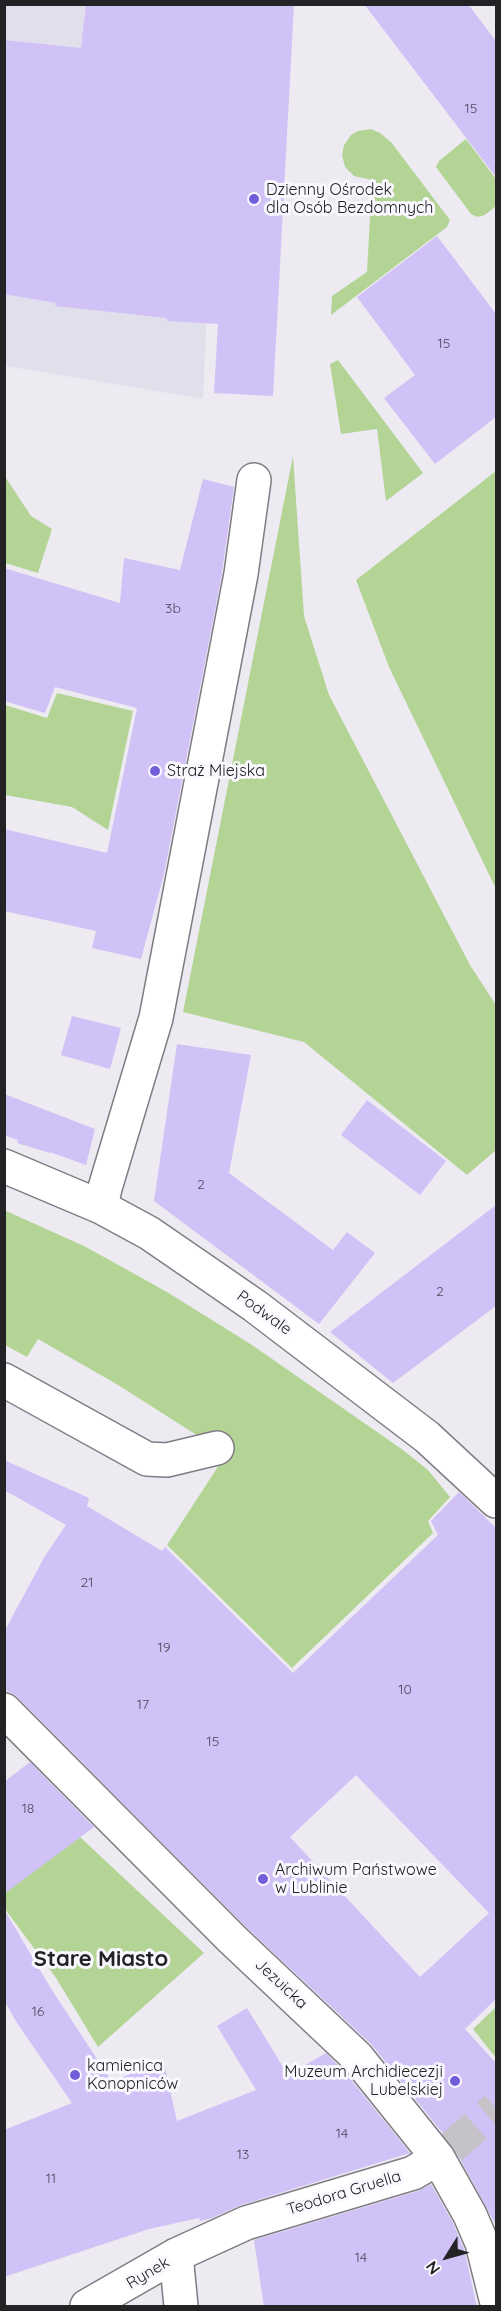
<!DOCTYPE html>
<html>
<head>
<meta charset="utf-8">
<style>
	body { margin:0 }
	#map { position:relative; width:501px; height:2311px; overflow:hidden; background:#edebf1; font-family:Quicksand,sans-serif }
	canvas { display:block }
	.frame { position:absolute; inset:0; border:6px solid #232325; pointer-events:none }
	.north { position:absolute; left:417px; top:2227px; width:60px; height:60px; -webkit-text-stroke:4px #faf8ff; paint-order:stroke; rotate:233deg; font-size:16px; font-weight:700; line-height:24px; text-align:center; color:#232325 }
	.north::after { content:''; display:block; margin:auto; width:21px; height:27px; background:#232325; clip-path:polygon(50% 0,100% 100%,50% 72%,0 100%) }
</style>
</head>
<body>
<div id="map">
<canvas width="501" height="2311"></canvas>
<div class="frame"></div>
<div class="north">N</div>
</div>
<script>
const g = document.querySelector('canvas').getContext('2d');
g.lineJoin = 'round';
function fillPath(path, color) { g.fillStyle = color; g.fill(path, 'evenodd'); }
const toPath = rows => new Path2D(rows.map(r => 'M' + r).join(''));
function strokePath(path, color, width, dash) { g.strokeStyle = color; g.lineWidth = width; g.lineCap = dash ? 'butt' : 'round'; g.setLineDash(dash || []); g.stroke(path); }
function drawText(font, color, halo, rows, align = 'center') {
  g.font = font + ' Quicksand,sans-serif'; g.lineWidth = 6; g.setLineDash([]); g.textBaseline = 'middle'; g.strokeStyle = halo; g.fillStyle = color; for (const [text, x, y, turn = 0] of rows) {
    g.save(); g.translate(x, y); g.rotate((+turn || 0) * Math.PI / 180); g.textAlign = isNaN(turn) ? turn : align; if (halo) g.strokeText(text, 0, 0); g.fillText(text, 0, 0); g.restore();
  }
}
const built = toPath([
	[4,5,220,5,203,399,5,366]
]);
const green = toPath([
	[371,129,380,133,391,142,450,220,447,227,331,315,332,296,367,272,372,180,354,176,345,167,342,155,344,145,351,135,358,131],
	[466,139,496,179,496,206,485,215,477,217,471,214,436,167,439,161],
	[338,360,423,473,386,501,377,429,341,434,330,364],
	[293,456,304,616,329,695,470,965,496,1005,496,1150,467,1175,304,1042,183,1012],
	[496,471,496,889,389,667,356,580],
	[4,475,31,516,52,529,38,573,5,563],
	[57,693,133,711,108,830,72,807,5,795,5,705,47,718],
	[4,1210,86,1247,167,1292,252,1345,403,1450,428,1470,450,1497,428,1521,433,1533,292,1668,167,1545,219,1465,217,1448,118,1385,38,1339,27,1357,5,1345],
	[80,1837,204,1953,98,2047,56,1978,5,1909,4,1893],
	[496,2007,496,2058,473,2029]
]);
const building = toPath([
	[86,4,294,4,273,396,214,393,218,324,167,321,167,318,55,306,56,303,4,294,4,40,81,48],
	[364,4,468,4,496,41,496,177],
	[437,236,496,314,496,417,435,464,384,398,415,375,357,297],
	[203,479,234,487,221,579,164,874,141,959,92,948,96,931,4,911,4,829,107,853,137,708,55,687,45,713,4,701,4,568,120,603,124,558,180,570],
	[72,1016,121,1028,110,1069,61,1055],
	[177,1044,251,1055,229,1173,333,1250,347,1232,375,1253,319,1324,154,1201],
	[4,1094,95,1129,86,1165,50,1152,50,1153,17,1143,18,1140,4,1135],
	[367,1100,446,1161,420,1195,341,1135],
	[496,1205,496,1306,393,1383,330,1332],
	[4,1460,89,1498,87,1506,162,1551,165,1547,293,1673,438,1535,431,1521,459,1492,496,1528,496,1999,465,2029,496,2063,496,2225,453,2146,372,2045,245,1926,17,1697,4,1689,4,1632,45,1556,66,1525,4,1490],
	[356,1775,489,1913,420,1977,290,1837],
	[30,1762,94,1827,4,1894,4,1782],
	[4,1909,50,1987,112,2082,163,2059,177,2121,256,2090,217,2026,247,2008,288,2075,326,2053,343,2070,410,2153,241,2205,212,2218,200,2221,199,2218,149,2229,4,2277,4,2130,72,2103,17,2023,4,2000],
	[431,2184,453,2223,464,2249,477,2307,264,2307,254,2240,418,2191]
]);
const minorTunnel = toPath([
	[451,2148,496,2108]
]);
const minor = toPath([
	[4,1166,101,1207,149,1233,200,1268,255,1306,427,1437,496,1501],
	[101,1207,105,1188,156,1018,241,574,254,480],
	[4,1380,147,1459,167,1460,217,1448],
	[4,1710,232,1939,357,2057,438,2158,470,2215,482,2243,496,2299],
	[176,2255,181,2306],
	[87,2306,176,2255,246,2223,413,2173,438,2158]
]);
const markers = [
	[254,199,6,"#715fda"],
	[155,771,6,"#715fda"],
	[263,1879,6,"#715fda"],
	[75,2075,6,"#715fda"],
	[455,2081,6,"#715fda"]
];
const numberNames = [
	["15",471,109],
	["15",444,344],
	["3b",173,609],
	["2",201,1185],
	["2",440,1292],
	["21",87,1583],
	["19",164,1648],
	["10",405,1690],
	["17",143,1705],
	["15",213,1742],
	["18",28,1809],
	["16",38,2012],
	["14",342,2134],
	["13",243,2155],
	["11",51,2179],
	["14",361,2258]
];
const poiNames = [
	["Dzienny Ośrodek",266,190],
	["dla Osób Bezdomnych",266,208],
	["Straż Miejska",167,771],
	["Archiwum Państwowe",275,1870],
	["w Lublinie",275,1888],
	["kamienica",87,2066],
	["Konopniców",87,2084],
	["Muzeum Archidiecezji",443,2072,"right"],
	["Lubelskiej",443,2090,"right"]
];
const streetNames = [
	["Podwale",264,1313,36],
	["Jezuicka",281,1984,43],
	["Teodora Gruella",344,2193,-17],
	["Rynek",148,2273,-31]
];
const districtNames = [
	["Stare Miasto",101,1959]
];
fillPath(built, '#e2dfed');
fillPath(green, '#b4d496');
fillPath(building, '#d0c1f7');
strokePath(minorTunnel, '#c5c3c8', 33, [33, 16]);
strokePath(minor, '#7f7d83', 36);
strokePath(minor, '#fff', 33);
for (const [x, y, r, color] of markers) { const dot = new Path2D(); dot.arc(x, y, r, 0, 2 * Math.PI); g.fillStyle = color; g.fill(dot); strokePath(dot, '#faf8ff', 2); }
drawText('14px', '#4e4a5a', null, numberNames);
drawText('16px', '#232325', '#faf8ff', poiNames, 'left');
drawText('16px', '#232325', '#faf8ff', streetNames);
drawText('bold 22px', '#232325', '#faf8ff', districtNames);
</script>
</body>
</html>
